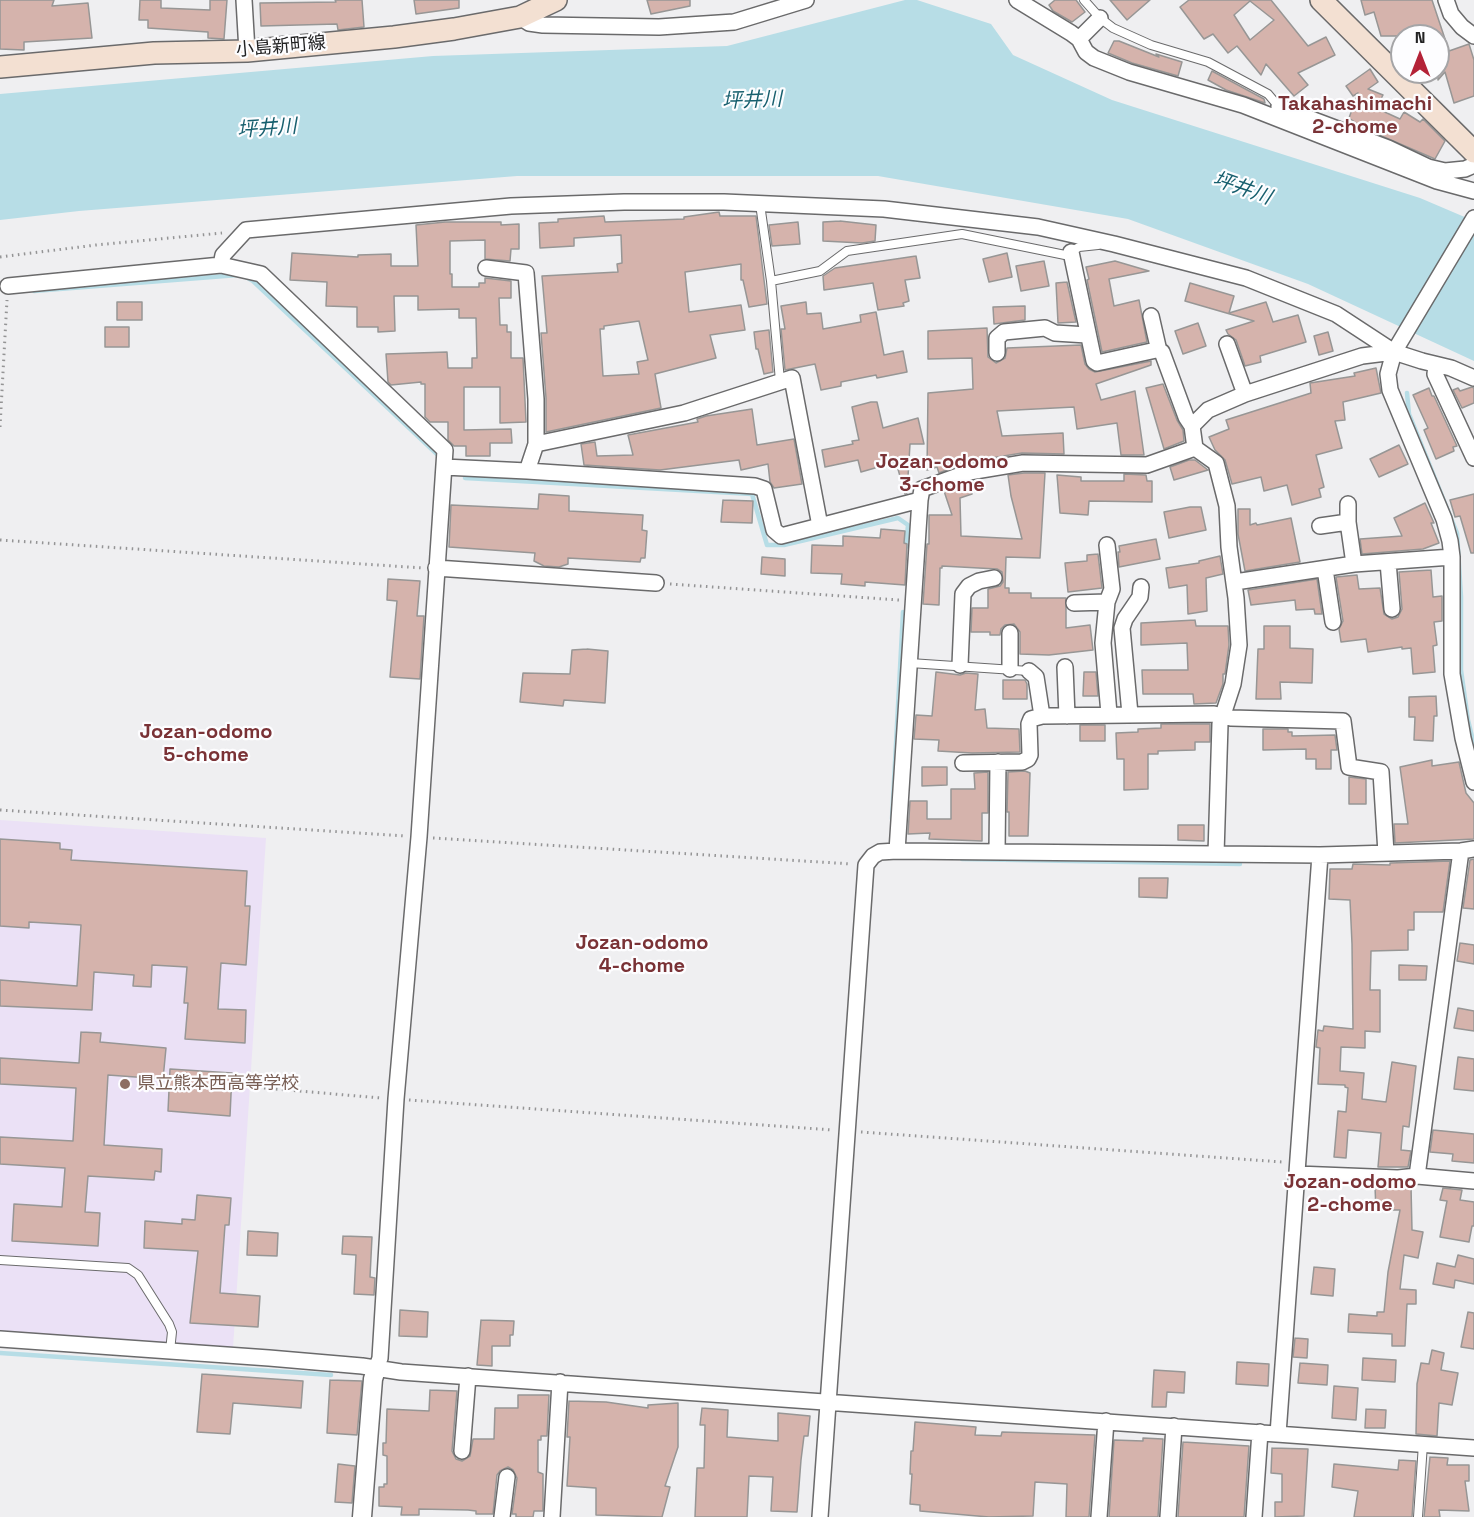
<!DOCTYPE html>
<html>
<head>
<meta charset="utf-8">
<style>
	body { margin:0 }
	#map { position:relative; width:1474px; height:1517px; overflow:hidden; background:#efeff1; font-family:"Space Grotesk",sans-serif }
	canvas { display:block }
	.north { position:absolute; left:1390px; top:24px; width:60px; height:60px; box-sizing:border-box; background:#fdfdff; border:2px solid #a5a5a7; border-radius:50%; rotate:0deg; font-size:16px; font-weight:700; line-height:24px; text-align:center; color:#222223 }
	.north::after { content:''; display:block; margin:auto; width:21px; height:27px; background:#b42237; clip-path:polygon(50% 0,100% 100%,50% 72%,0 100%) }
</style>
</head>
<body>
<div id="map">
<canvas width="1474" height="1517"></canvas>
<div class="north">N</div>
</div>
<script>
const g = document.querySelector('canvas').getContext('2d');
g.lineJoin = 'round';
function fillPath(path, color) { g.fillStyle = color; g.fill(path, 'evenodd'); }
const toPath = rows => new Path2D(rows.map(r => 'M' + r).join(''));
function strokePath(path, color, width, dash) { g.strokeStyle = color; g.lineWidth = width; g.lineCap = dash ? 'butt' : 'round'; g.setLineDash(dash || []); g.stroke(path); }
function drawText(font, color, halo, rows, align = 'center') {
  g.font = font + ' "Space Grotesk","Noto Sans JP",sans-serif'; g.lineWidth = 4.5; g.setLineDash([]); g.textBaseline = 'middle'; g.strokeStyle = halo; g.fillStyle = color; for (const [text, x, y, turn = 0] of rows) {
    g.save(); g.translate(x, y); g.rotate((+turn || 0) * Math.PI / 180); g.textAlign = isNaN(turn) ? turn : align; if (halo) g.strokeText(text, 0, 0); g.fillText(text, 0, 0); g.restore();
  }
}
const education = toPath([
	[0,820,266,838,233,1348,0,1331]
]);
const water = toPath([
	[905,0,917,0,991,24,1013,55,1112,100,1420,198,1474,221,1474,361,1308,284,1128,219,878,176,517,176,79,211,0,220,0,94,433,56,727,46]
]);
const stream = toPath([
	[246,277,253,281,439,456],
	[34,291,238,275],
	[1407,393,1409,414,1457,533,1461,597,1461,670,1468,720,1474,745],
	[465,478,752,494,767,545,784,545,898,518,908,525,906,547],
	[892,819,903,612],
	[962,859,1240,864],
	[0,1353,331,1375]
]);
const building = toPath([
	[0,0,54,0,52,6,88,3,92,38,24,42,24,50,0,49,0,0],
	[140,0,161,0,161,8,210,10,210,0,227,0,224,39,208,38,208,32,148,28,148,20,139,20,140,0],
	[335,0,362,0,364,27,338,30,337,24,261,26,260,3,336,2,335,0],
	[414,0,459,0,459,8,416,14,414,0],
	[647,0,690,0,690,6,651,14,647,0],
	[1055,0,1076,0,1085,12,1072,22,1053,11,1049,5,1055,0],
	[1110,0,1150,0,1127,20,1110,0],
	[1189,0,1271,0,1308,46,1326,37,1335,55,1298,73,1308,85,1294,96,1266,64,1261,75,1237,46,1228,53,1213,34,1204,39,1180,7,1189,0],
	[1250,1,1274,20,1250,40,1234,15,1250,1],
	[1361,0,1432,0,1449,51,1469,44,1474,60,1474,96,1454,103,1445,72,1438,80,1438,36,1381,36,1374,12,1365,15,1361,0],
	[1114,41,1119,41,1159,57,1156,54,1182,62,1178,76,1132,63,1108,53,1114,41],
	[1370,69,1378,82,1368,89,1383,95,1376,108,1400,119,1404,112,1420,122,1423,119,1445,141,1435,159,1363,128,1349,118,1358,93,1353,96,1346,86,1370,69],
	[1212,71,1264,99,1265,103,1226,90,1208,80,1212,71],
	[719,212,720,216,756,216,767,304,749,307,743,280,741,280,741,264,685,272,689,312,741,305,745,330,710,335,716,358,655,374,661,408,546,432,546,398,541,333,547,333,542,276,618,272,617,264,622,263,621,235,574,238,574,246,540,248,539,223,558,222,558,219,604,216,605,222,684,219,684,217,719,212],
	[639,321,648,360,637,362,639,374,603,376,600,329,604,329,604,326,639,321],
	[840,221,876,225,875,241,862,243,823,241,823,222,840,221],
	[445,222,501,222,501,225,519,224,519,249,511,249,510,261,485,259,485,240,450,241,450,274,452,274,452,287,479,287,479,283,485,283,485,278,511,281,511,298,499,298,500,325,507,325,507,332,511,332,511,358,523,358,526,422,500,423,500,387,464,387,464,430,511,429,512,443,490,443,490,456,466,456,466,446,454,446,448,440,448,422,430,422,425,417,425,384,421,384,421,382,391,385,388,382,386,354,447,352,448,368,472,368,472,358,477,358,476,318,459,318,459,309,418,310,418,296,394,296,395,331,378,332,378,327,357,327,357,307,326,306,327,282,290,280,292,253,358,257,358,255,391,254,391,266,418,266,416,225,445,222],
	[798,222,800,244,772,246,769,225,798,222],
	[1007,253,1012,277,989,282,983,259,1007,253],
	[916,256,920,278,905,280,909,301,903,303,904,306,878,310,873,283,824,290,823,276,835,268,916,256],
	[1044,261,1049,286,1021,291,1016,266,1044,261],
	[1115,261,1149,271,1109,279,1114,306,1139,300,1147,342,1102,352,1087,280,1089,279,1086,267,1115,261],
	[1067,282,1076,322,1058,323,1056,283,1067,282],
	[1190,283,1234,296,1229,313,1266,302,1273,322,1298,315,1306,342,1260,356,1261,362,1245,366,1236,340,1228,334,1226,330,1254,321,1185,301,1190,283],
	[117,302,142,302,142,320,117,320,117,302],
	[806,302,807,314,821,313,823,329,861,322,860,315,876,312,884,355,903,351,907,372,877,378,876,375,841,382,841,386,821,390,815,364,785,370,781,329,785,329,781,306,806,302],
	[1025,306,1025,320,994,324,993,307,1025,306],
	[1198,323,1206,346,1183,354,1175,331,1198,323],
	[105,327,129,327,129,347,105,347,105,327],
	[987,328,988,357,996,363,1005,358,1007,348,1081,345,1085,364,1089,369,1095,372,1151,361,1151,365,1096,384,1101,400,1135,391,1144,455,1121,455,1117,423,1077,429,1074,407,997,411,1002,436,1063,433,1064,454,1022,453,967,462,939,473,937,467,927,470,928,393,973,389,972,358,928,359,928,331,987,328],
	[769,330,773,372,764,374,758,349,756,349,754,332,769,330],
	[1328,332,1333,351,1319,355,1314,336,1328,332],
	[1376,368,1381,393,1343,402,1345,420,1335,421,1342,448,1316,455,1324,487,1319,489,1321,497,1292,505,1287,485,1264,491,1261,477,1232,484,1225,460,1215,450,1209,437,1229,429,1226,420,1311,393,1310,383,1355,376,1354,373,1376,368],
	[1163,384,1177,420,1183,430,1184,441,1164,449,1146,388,1163,384],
	[1472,387,1474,388,1474,403,1462,408,1453,390,1458,388,1460,391,1472,387],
	[1429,388,1432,396,1434,396,1457,446,1453,447,1454,451,1436,459,1424,430,1428,428,1413,395,1429,388],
	[871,402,877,402,883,428,918,418,924,444,910,444,907,493,905,494,896,462,861,472,858,460,825,467,822,450,853,444,852,441,859,440,852,407,871,402],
	[752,409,757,445,794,439,802,484,774,488,770,482,768,464,741,470,739,460,660,470,584,465,581,444,595,442,597,456,633,455,628,435,698,422,697,419,706,416,752,409],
	[1399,445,1408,464,1379,477,1370,459,1399,445],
	[1189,460,1195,460,1208,470,1174,480,1170,467,1189,460],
	[1024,473,1045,473,1040,558,1006,557,1005,588,1009,588,1009,593,1031,593,1031,598,1066,598,1066,628,1090,625,1093,650,1049,655,1020,654,1020,632,1014,624,1005,625,1001,629,1000,635,990,635,990,632,971,632,972,608,988,608,988,589,1000,586,1003,582,1002,572,997,569,942,566,942,568,940,568,939,605,923,604,927,544,929,544,929,515,952,515,944,491,969,483,972,494,960,498,961,536,1022,539,1011,496,1008,475,1024,473],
	[1124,474,1146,475,1147,481,1152,481,1152,502,1089,501,1088,515,1060,513,1057,475,1081,477,1081,481,1124,481,1124,474],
	[539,494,569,496,569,511,643,515,642,530,647,531,645,558,641,558,640,562,568,558,568,564,559,567,544,566,534,561,535,553,449,547,451,505,538,509,539,494],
	[1474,494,1474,553,1471,553,1460,516,1455,517,1450,500,1474,494],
	[723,500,753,501,752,523,721,522,723,500],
	[1425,503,1434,523,1431,523,1439,543,1423,549,1362,554,1360,539,1402,536,1394,518,1425,503],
	[1190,507,1201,507,1206,530,1169,538,1164,512,1190,507],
	[1238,509,1250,509,1250,525,1256,523,1257,525,1291,518,1300,562,1245,571,1238,534,1238,509],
	[881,529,905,531,904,543,907,544,905,585,865,582,865,586,841,584,842,574,811,573,812,545,843,546,843,536,880,538,881,529],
	[1156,539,1160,559,1119,567,1118,552,1120,552,1119,546,1156,539],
	[1098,554,1102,588,1068,592,1065,563,1087,561,1087,555,1098,554],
	[1220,556,1223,574,1206,578,1207,611,1188,614,1187,585,1169,588,1166,568,1199,563,1199,561,1220,556],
	[762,557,785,559,785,576,761,574,762,557],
	[1431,570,1433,597,1442,596,1442,621,1434,622,1437,645,1433,646,1435,672,1413,674,1411,648,1402,649,1402,647,1368,652,1366,639,1341,642,1339,629,1343,621,1336,577,1357,575,1359,589,1380,588,1384,614,1392,619,1398,617,1402,609,1399,572,1431,570],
	[388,579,420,581,417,616,424,616,420,679,390,677,397,601,387,600,388,579],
	[1317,579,1322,614,1315,614,1314,609,1296,610,1295,600,1251,605,1248,590,1317,579],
	[1195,620,1196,626,1228,626,1229,645,1225,674,1223,674,1223,684,1216,703,1194,704,1193,694,1143,694,1142,670,1188,670,1187,643,1141,645,1141,623,1195,620],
	[1264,626,1290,626,1290,648,1313,649,1312,683,1280,682,1281,699,1256,699,1258,649,1264,649,1264,626],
	[587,649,608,651,605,703,564,700,563,706,520,702,523,673,570,674,572,650,587,649],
	[936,672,960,675,966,673,978,674,975,710,985,709,987,728,1019,729,1020,752,972,753,938,751,939,740,914,739,916,715,932,716,936,672],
	[1084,672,1096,672,1098,696,1083,696,1084,672],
	[1003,680,1025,680,1027,684,1027,699,1003,699,1003,680],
	[1436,696,1437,716,1434,716,1433,741,1414,740,1415,717,1409,717,1409,697,1436,696],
	[1161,724,1210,724,1210,742,1195,742,1195,750,1158,751,1158,754,1148,754,1148,789,1124,790,1124,759,1117,759,1116,733,1138,732,1138,729,1161,728,1161,724],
	[1080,725,1105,725,1105,741,1080,741,1080,725],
	[1263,729,1288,729,1288,732,1292,732,1292,736,1335,735,1337,750,1331,750,1331,769,1316,769,1316,759,1306,759,1306,749,1263,750,1263,729],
	[1432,760,1432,766,1459,762,1466,793,1474,803,1474,839,1395,843,1394,824,1408,824,1400,767,1432,760],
	[922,767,947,767,947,785,922,786,922,767],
	[1025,771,1030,773,1028,836,1009,836,1009,812,1007,812,1008,772,1025,771],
	[988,772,988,813,982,813,982,841,929,839,930,833,908,834,910,801,927,801,927,819,951,819,951,789,975,789,974,773,988,772],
	[1349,777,1366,779,1366,804,1349,804,1349,777],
	[1178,825,1204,825,1204,841,1178,840,1178,825],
	[0,839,60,843,60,849,72,850,71,860,247,871,245,906,250,906,246,965,221,963,218,1009,246,1010,245,1043,185,1039,188,1003,184,1003,187,967,152,965,151,987,133,986,134,975,94,972,92,1010,0,1006,0,980,77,986,81,925,29,922,29,928,0,926,0,839],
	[1474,859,1474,909,1463,908,1470,860,1474,859],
	[1450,861,1443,912,1414,912,1414,930,1408,930,1408,950,1371,951,1370,990,1380,990,1380,1032,1365,1031,1365,1048,1341,1047,1340,1071,1364,1073,1362,1099,1386,1102,1392,1062,1416,1066,1409,1127,1403,1126,1401,1150,1411,1151,1408,1167,1378,1167,1381,1133,1348,1130,1346,1158,1334,1157,1338,1111,1346,1112,1348,1088,1345,1087,1345,1085,1318,1084,1320,1048,1316,1047,1318,1030,1323,1031,1324,1026,1353,1029,1352,944,1350,900,1329,899,1330,869,1352,869,1353,864,1390,865,1390,863,1450,861],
	[1139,878,1168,878,1167,898,1139,897,1139,878],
	[1460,943,1474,945,1474,964,1457,961,1460,943],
	[1399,965,1427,966,1426,980,1399,980,1399,965],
	[1458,1008,1474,1011,1474,1031,1454,1028,1458,1008],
	[81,1032,101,1033,100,1042,166,1048,163,1079,108,1075,104,1145,162,1149,161,1172,155,1171,154,1180,88,1176,85,1212,100,1213,98,1246,12,1241,14,1204,62,1207,65,1168,0,1164,0,1137,73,1141,76,1088,0,1084,0,1058,79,1063,81,1032],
	[1458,1057,1474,1059,1474,1091,1454,1089,1458,1057],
	[170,1069,232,1073,230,1116,168,1111,170,1069],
	[1433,1130,1474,1134,1474,1163,1452,1161,1453,1154,1430,1152,1433,1130],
	[1411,1186,1412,1230,1423,1232,1418,1258,1404,1255,1400,1289,1416,1290,1416,1304,1407,1304,1405,1346,1392,1346,1392,1334,1348,1332,1349,1314,1377,1316,1377,1312,1384,1312,1388,1272,1400,1210,1376,1210,1375,1187,1411,1186],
	[1443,1188,1462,1190,1460,1200,1474,1202,1474,1226,1472,1226,1469,1242,1440,1237,1447,1201,1440,1200,1443,1188],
	[197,1195,231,1198,229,1225,225,1225,220,1293,260,1296,258,1327,190,1323,198,1251,144,1248,145,1221,182,1224,182,1219,195,1220,197,1195],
	[248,1231,278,1233,277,1256,247,1255,248,1231],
	[343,1236,372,1237,370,1277,375,1278,374,1295,354,1294,356,1255,342,1254,343,1236],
	[1458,1255,1474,1259,1474,1284,1455,1280,1454,1288,1433,1284,1437,1263,1455,1267,1458,1255],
	[1314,1267,1335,1269,1333,1296,1311,1294,1314,1267],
	[400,1310,428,1312,427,1337,399,1336,400,1310],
	[1468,1312,1474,1313,1474,1349,1461,1347,1468,1312],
	[481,1320,514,1321,513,1335,510,1335,510,1346,492,1346,492,1366,477,1365,481,1320],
	[1295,1338,1308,1339,1307,1358,1293,1357,1295,1338],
	[1432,1350,1444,1353,1441,1370,1458,1373,1452,1405,1439,1403,1437,1436,1416,1434,1417,1384,1421,1363,1429,1364,1432,1350],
	[1363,1358,1396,1360,1395,1382,1362,1380,1363,1358],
	[1237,1362,1269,1364,1268,1386,1236,1384,1237,1362],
	[1300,1363,1328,1365,1327,1385,1298,1383,1300,1363],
	[1154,1370,1185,1372,1184,1393,1167,1392,1166,1407,1152,1407,1154,1370],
	[202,1374,303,1381,301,1408,233,1403,230,1434,197,1432,202,1374],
	[330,1380,362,1381,357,1435,327,1433,330,1380],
	[1334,1386,1358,1388,1356,1420,1332,1418,1334,1386],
	[430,1390,457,1391,452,1451,456,1459,462,1461,470,1456,473,1439,494,1439,495,1408,518,1408,518,1395,549,1395,547,1436,541,1436,541,1440,538,1440,538,1472,543,1474,543,1511,534,1511,533,1517,516,1517,516,1514,512,1514,517,1478,513,1470,508,1467,500,1471,497,1475,493,1514,476,1514,476,1511,468,1510,419,1509,419,1515,401,1515,402,1507,379,1506,379,1487,384,1487,384,1484,387,1484,387,1456,383,1455,383,1443,386,1443,387,1409,429,1411,430,1390],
	[569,1401,606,1402,648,1408,648,1405,678,1403,678,1447,665,1486,670,1487,662,1517,596,1515,596,1488,567,1486,570,1437,567,1437,569,1401],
	[702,1408,728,1410,727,1437,778,1441,778,1413,810,1416,808,1436,804,1436,801,1460,797,1512,771,1511,773,1477,749,1476,747,1517,695,1517,697,1468,704,1468,705,1425,700,1425,702,1408],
	[1366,1409,1386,1410,1385,1428,1365,1428,1366,1409],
	[915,1422,976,1427,975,1435,1001,1436,1002,1432,1095,1435,1089,1517,1066,1517,1067,1484,1035,1482,1033,1516,989,1517,920,1511,920,1505,910,1504,912,1474,910,1474,911,1451,913,1451,915,1422],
	[1143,1438,1163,1439,1158,1517,1109,1517,1114,1440,1143,1441,1143,1438],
	[1183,1442,1249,1446,1244,1517,1178,1517,1183,1442],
	[1272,1448,1308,1449,1304,1516,1275,1517,1275,1502,1282,1502,1282,1474,1271,1473,1272,1448],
	[1430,1457,1448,1458,1447,1465,1469,1465,1469,1481,1465,1481,1469,1511,1439,1510,1440,1517,1424,1517,1430,1457],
	[1399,1460,1416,1461,1412,1517,1354,1517,1358,1491,1332,1487,1334,1464,1398,1470,1399,1460],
	[338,1464,355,1466,352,1503,335,1502,338,1464]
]);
const path = toPath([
	[0,257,96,245,222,233],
	[0,427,7,300],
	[0,540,423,568],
	[670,584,899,600],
	[0,810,405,836],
	[433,838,852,864],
	[264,1088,381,1098],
	[409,1100,833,1130],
	[861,1132,1282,1162]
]);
const service = toPath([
	[1084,0,1100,18,1113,28,1151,45,1208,62,1268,94,1279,107],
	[760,204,771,281,780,381],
	[771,281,820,271,847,251,962,234,1065,255,1079,247,1098,245],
	[910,663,1029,671],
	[0,1260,128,1268,138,1275,169,1324,172,1332,170,1351],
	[1418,1517,1423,1444]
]);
const minor = toPath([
	[244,0,247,51],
	[1017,0,1071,33,1079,39,1086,52,1094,58,1129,72,1243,105,1437,181,1474,191],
	[1446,0,1451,14,1462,27,1474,36],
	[520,17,529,23,543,25,659,27,734,22,806,0],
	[1079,39,1100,18],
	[1279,107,1388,148,1428,167,1445,171,1465,169,1474,165],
	[1474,218,1394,352,1388,374,1390,390,1444,519,1450,541,1452,557,1452,674,1463,738,1474,782],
	[1071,252,1094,361,1097,363,1156,350,1162,352,1186,417,1192,426,1195,448,1216,463,1227,506,1229,547,1236,598,1239,645,1233,684,1220,724,1216,854],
	[221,265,223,255,246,230,511,206,624,202,724,202,884,209,1038,227,1114,244,1246,278,1336,314,1394,352,1422,361,1451,368,1474,378],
	[486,268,526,273,536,399,536,444,527,471],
	[8,286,221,265,261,274,445,450,419,837,396,1099,380,1358,376,1370],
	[1151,316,1159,351],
	[1227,344,1245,394],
	[997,353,997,338,1004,332,1045,328,1055,333,1087,335],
	[1436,365,1435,374,1474,458],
	[1192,426,1208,410,1245,394,1362,356,1394,352],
	[536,444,684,413,792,378,820,526],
	[444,467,527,471,755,486,764,489,774,530,781,536,920,500,897,851],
	[920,500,922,489,969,472,1023,463,1147,465,1195,448],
	[1348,504,1348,522,1354,564],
	[1320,526,1348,522],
	[1107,545,1112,589,1107,602,1103,643,1109,714],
	[1388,562,1392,609],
	[436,568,656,583],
	[1325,569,1333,622],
	[1235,582,1354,564,1452,557],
	[1074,603,1107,602],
	[960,665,963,594,969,586,979,581,994,578],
	[1065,667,1067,716],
	[1010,669,1010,633],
	[1029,671,1036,677,1042,716,1214,714,1231,718,1343,721,1349,767,1381,772,1386,853],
	[1130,714,1122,628,1125,619,1140,597,1141,587],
	[963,763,1022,762,1028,759,1030,755,1029,724,1031,719,1042,716],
	[997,852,998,762],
	[1297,1174,1398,1178,1417,1176,1474,1181],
	[1417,1176,1461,851],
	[0,1339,269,1358,362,1366,401,1372,1474,1448],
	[1278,1434,1320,855],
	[462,1451,468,1376],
	[502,1517,507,1477],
	[552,1517,560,1382],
	[820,1517,866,865,873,856,880,852,897,851,1320,855,1461,851,1474,849],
	[1099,1517,1106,1421],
	[1168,1517,1174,1426],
	[1254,1517,1260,1432]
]);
const tertiary = toPath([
	[362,1517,373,1379,376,1370]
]);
const secondary = toPath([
	[1321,0,1474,152],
	[0,67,154,53,247,51,394,37,454,29,520,17,556,0]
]);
const markers = [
	[125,1084,6,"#8d6e63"]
];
const streetNames = [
	["小島新町線",281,47,-5]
];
const educationNames = [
	["県立熊本西高等学校",137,1084]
];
const waterNames = [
	["坪井川",752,101,-2],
	["坪井川",267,129,-4],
	["坪井川",1242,189,19]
];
const neighbourhoodNames = [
	["Takahashimachi",1355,105],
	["2-chome",1355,128],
	["Jozan-odomo",942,463],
	["3-chome",942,486],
	["Jozan-odomo",206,733],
	["5-chome",206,756],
	["Jozan-odomo",642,944],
	["4-chome",642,967],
	["Jozan-odomo",1350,1183],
	["2-chome",1350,1206]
];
fillPath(education, '#ebe1f6');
fillPath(water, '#b7dde6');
strokePath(stream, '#b7dde6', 4.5);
fillPath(building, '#d5b3ac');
strokePath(building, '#979695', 1.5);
strokePath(service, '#6a6a6b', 10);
strokePath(minor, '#6a6a6b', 18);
strokePath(tertiary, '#6a6a6b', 21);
strokePath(secondary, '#6a6a6b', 24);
strokePath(path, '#949495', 3, [1.5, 4.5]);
strokePath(service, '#fff', 8);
strokePath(minor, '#fff', 15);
strokePath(tertiary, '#fff', 18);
strokePath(secondary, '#f3e0d2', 21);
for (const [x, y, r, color] of markers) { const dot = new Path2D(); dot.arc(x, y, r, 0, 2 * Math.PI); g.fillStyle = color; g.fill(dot); strokePath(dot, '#fdfdff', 2); }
drawText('18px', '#222223', '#fdfdff', streetNames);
drawText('18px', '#785e54', '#fdfdff', educationNames, 'left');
drawText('italic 20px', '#175f6e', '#fdfdff', waterNames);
drawText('bold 20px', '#7a3236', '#fdfdff', neighbourhoodNames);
</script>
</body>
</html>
